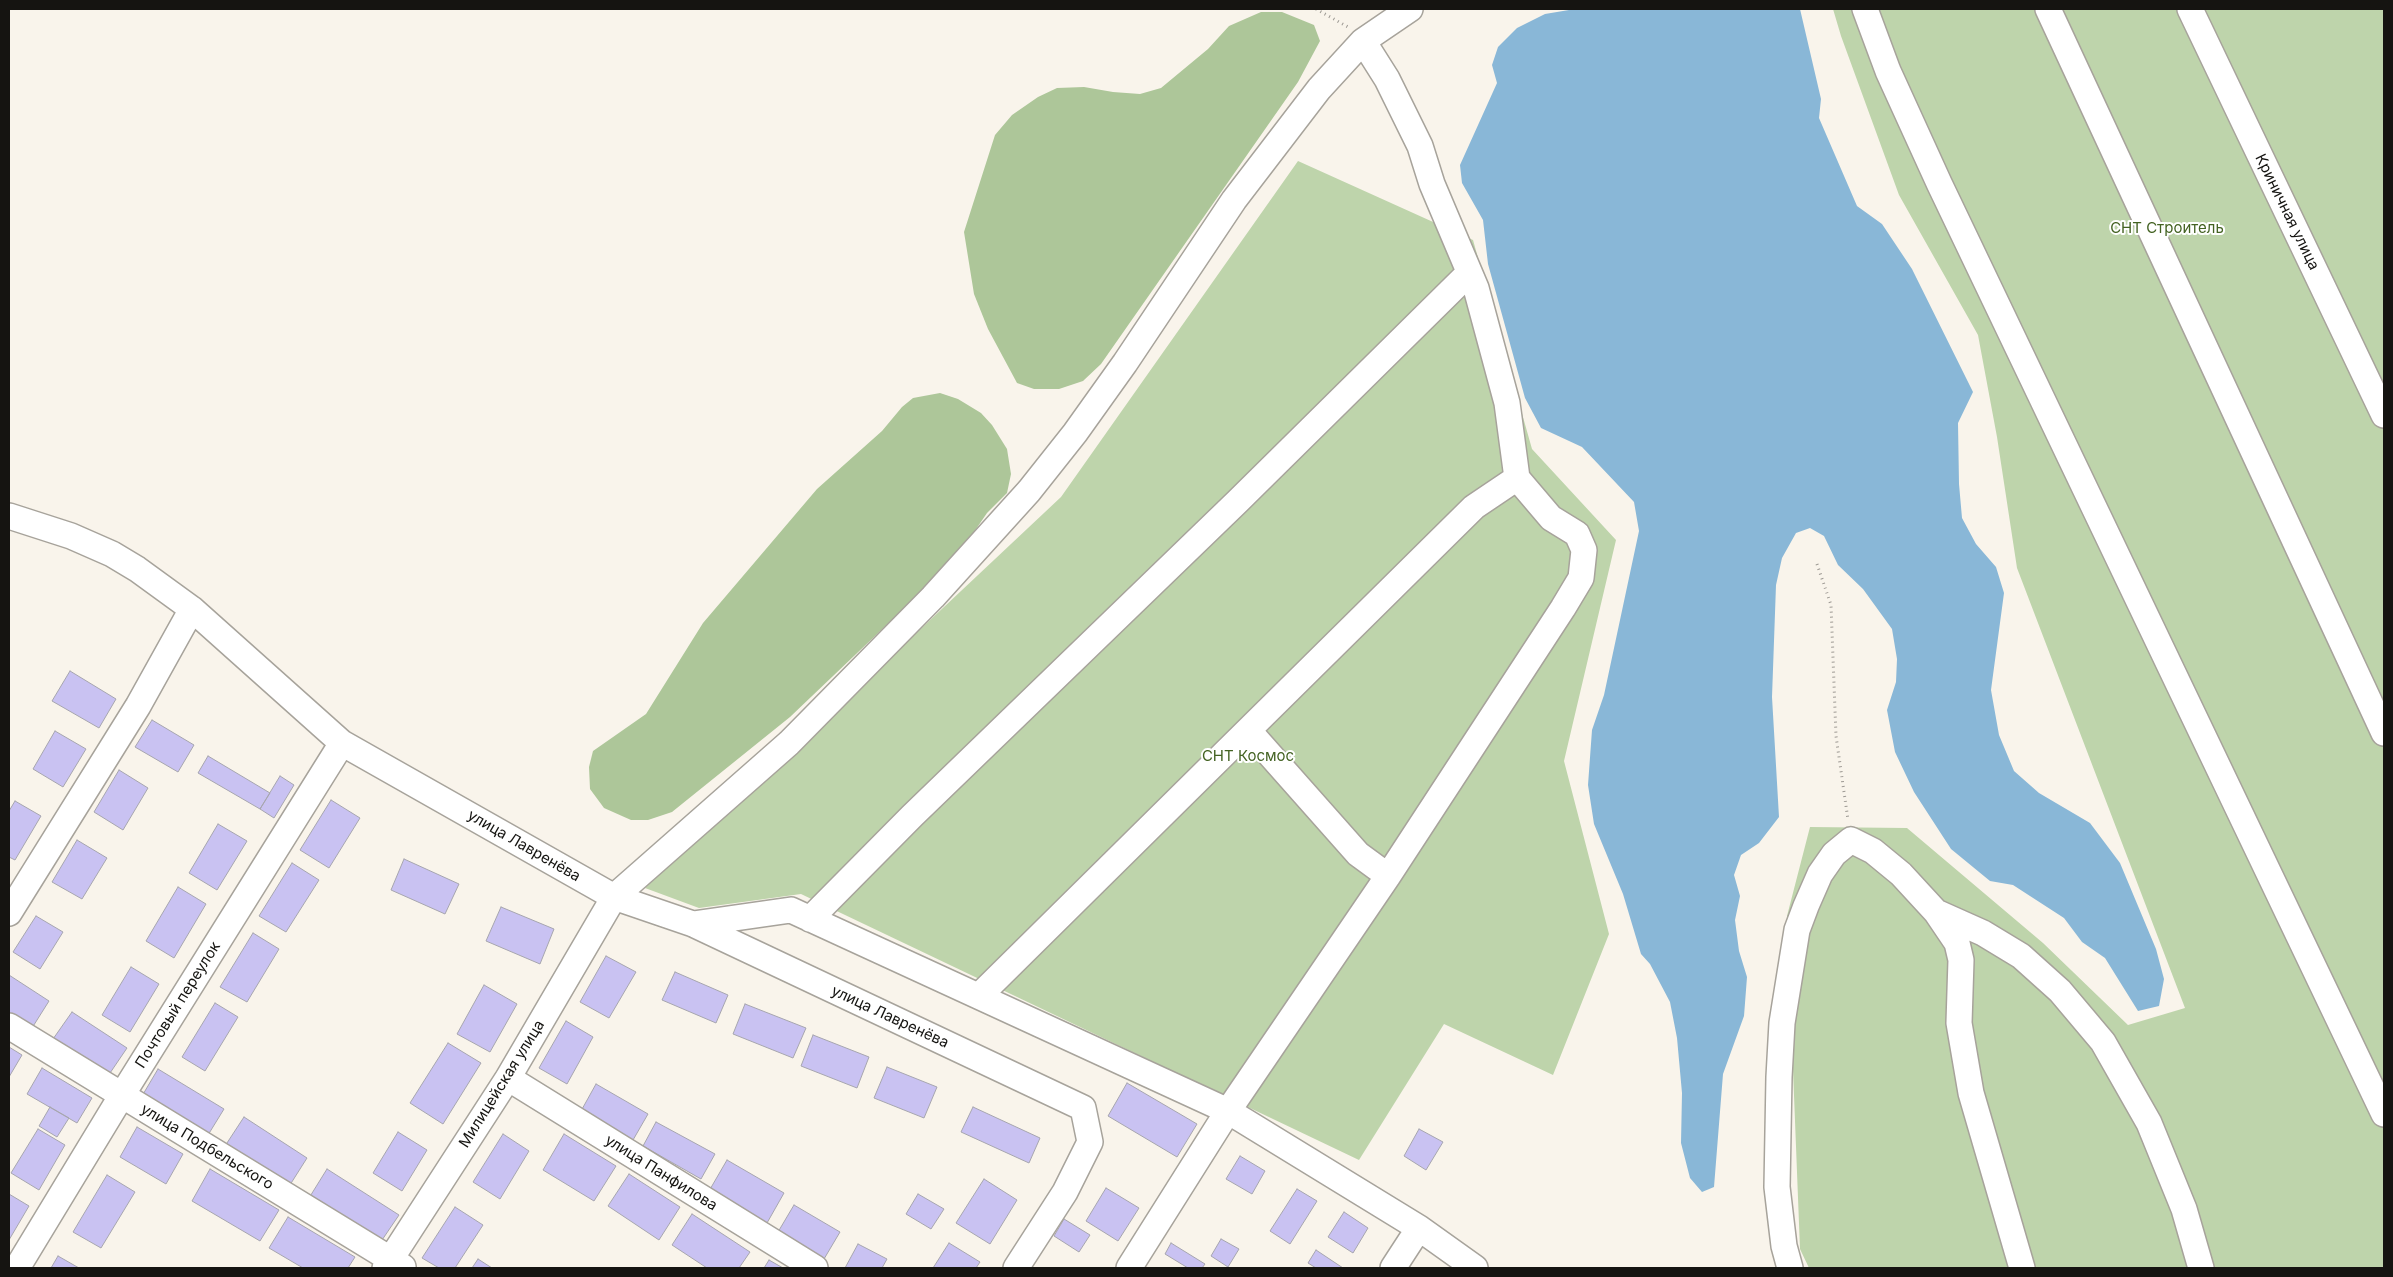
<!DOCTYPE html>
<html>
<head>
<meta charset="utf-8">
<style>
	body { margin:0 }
	#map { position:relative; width:2393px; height:1277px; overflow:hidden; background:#f9f4eb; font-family:Inter,sans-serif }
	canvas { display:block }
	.frame { position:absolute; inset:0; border:10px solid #151411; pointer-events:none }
</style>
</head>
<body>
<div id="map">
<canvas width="2393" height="1277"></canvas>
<div class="frame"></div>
</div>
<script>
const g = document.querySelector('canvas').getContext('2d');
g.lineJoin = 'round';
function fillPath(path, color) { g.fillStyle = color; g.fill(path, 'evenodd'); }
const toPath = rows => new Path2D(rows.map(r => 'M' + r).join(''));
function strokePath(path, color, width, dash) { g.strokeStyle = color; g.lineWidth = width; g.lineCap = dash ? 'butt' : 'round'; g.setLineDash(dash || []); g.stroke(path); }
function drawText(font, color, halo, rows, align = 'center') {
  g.font = font + ' Inter,sans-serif'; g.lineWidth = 4; g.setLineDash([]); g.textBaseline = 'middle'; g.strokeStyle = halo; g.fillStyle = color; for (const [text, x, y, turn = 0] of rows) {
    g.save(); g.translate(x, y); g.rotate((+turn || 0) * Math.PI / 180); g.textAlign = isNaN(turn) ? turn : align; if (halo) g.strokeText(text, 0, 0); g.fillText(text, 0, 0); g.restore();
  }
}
const green = toPath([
	[1833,9,2384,9,2384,1268,1809,1268,1800,1249,1787,916,1810,827,1907,828,2043,943,2128,1025,2185,1008,2017,568,1997,437,1978,335,1899,195,1841,36],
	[1298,161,1473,240,1532,449,1616,540,1564,761,1609,934,1553,1075,1444,1024,1359,1160,801,894,699,908,645,888,1061,497]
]);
const forest = toPath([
	[1261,12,1282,12,1314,25,1320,41,1298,82,1101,364,1083,381,1059,389,1034,389,1017,383,988,329,974,294,964,232,995,135,1012,115,1038,97,1057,88,1084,87,1113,92,1140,94,1161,88,1208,49,1229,26],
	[940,393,958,399,981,413,992,425,1007,449,1011,474,1007,493,987,513,950,567,918,595,790,717,672,812,648,820,631,820,604,808,590,789,589,767,593,751,646,714,703,623,817,489,882,431,902,407,913,398]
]);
const water = toPath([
	[1575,9,1800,9,1821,99,1819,118,1857,206,1882,224,1912,269,1973,392,1958,423,1959,484,1962,518,1976,544,1996,567,2004,593,1991,690,1999,735,2014,771,2039,793,2090,823,2120,863,2156,949,2164,979,2159,1006,2138,1011,2105,958,2082,942,2064,918,2013,885,1990,881,1951,849,1914,792,1895,752,1887,710,1896,682,1897,659,1892,629,1863,589,1838,565,1824,536,1810,528,1796,533,1782,558,1776,585,1772,697,1779,817,1759,843,1741,855,1734,875,1740,896,1735,920,1739,951,1747,977,1744,1016,1723,1074,1714,1187,1702,1192,1690,1178,1681,1143,1682,1093,1677,1038,1670,1002,1650,964,1641,954,1623,894,1594,824,1588,785,1592,730,1604,695,1639,531,1634,502,1582,447,1541,428,1525,398,1488,264,1483,220,1462,183,1460,165,1497,83,1492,65,1498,47,1517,28,1545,14]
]);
const building = toPath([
	[70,671,116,699,99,728,52,701,70,671],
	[152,720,194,745,178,772,135,747,152,720],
	[55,731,86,749,63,787,33,769,55,731],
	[208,756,270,793,260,809,198,773,208,756],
	[119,770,148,788,123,830,94,812,119,770],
	[280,776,294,785,274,818,260,809,280,776],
	[331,800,360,818,329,868,300,850,331,800],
	[15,801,41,816,15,860,9,857,9,811,15,801],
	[218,824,247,841,217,890,189,873,218,824],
	[77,840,107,858,82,899,52,882,77,840],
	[404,859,459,884,445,914,391,890,404,859],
	[292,863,319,880,286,932,259,916,292,863],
	[178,887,206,904,174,958,146,941,178,887],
	[501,907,554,929,540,964,486,941,501,907],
	[36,916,63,932,40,969,13,952,36,916],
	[253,933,279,949,247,1002,220,987,253,933],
	[606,956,636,972,609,1018,580,1002,606,956],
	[131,967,159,984,130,1032,102,1015,131,967],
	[675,972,728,995,716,1023,662,1000,675,972],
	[9,975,49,1001,32,1028,9,1013,9,975],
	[484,985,517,1004,490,1052,457,1034,484,985],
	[215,1003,238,1017,205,1071,182,1057,215,1003],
	[745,1004,806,1028,793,1058,733,1034,745,1004],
	[72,1012,127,1048,108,1076,53,1039,72,1012],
	[566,1021,593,1037,567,1084,539,1068,566,1021],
	[813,1035,869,1057,857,1088,801,1066,813,1035],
	[448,1043,481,1063,443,1124,410,1103,448,1043],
	[9,1047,22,1055,9,1077,9,1047],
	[887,1067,937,1087,924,1118,874,1098,887,1067],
	[42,1068,92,1098,77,1123,27,1094,42,1068],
	[158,1069,224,1109,208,1135,142,1096,158,1069],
	[1127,1083,1197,1124,1177,1157,1108,1116,1127,1083],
	[596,1084,648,1114,633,1140,581,1111,596,1084],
	[50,1107,69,1118,57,1137,39,1126,50,1107],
	[973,1107,1040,1138,1029,1163,961,1132,973,1107],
	[244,1117,307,1158,288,1188,225,1146,244,1117],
	[656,1122,715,1154,701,1179,643,1146,656,1122],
	[137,1127,183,1154,166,1184,120,1157,137,1127],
	[38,1129,65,1145,39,1190,11,1173,38,1129],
	[1419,1129,1443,1142,1426,1170,1404,1156,1419,1129],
	[398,1132,427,1150,402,1191,373,1173,398,1132],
	[503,1134,529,1151,500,1199,473,1182,503,1134],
	[564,1134,616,1166,594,1201,543,1170,564,1134],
	[1240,1156,1265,1171,1252,1194,1226,1179,1240,1156],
	[727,1160,784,1193,767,1223,709,1191,727,1160],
	[210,1169,279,1210,260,1241,192,1201,210,1169],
	[327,1169,399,1215,380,1243,309,1198,327,1169],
	[629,1174,680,1207,659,1240,608,1206,629,1174],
	[107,1175,135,1192,101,1248,73,1232,107,1175],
	[984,1179,1017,1200,990,1244,956,1223,984,1179],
	[1106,1188,1139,1208,1118,1241,1086,1221,1106,1188],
	[1297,1189,1317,1201,1290,1244,1270,1231,1297,1189],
	[9,1194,29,1206,9,1240,9,1194],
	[918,1194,944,1209,931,1229,906,1214,918,1194],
	[794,1205,840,1232,824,1259,778,1232,794,1205],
	[455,1207,483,1225,455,1268,439,1268,422,1258,455,1207],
	[1344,1212,1368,1228,1353,1253,1328,1237,1344,1212],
	[692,1214,750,1252,739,1268,707,1268,672,1245,692,1214],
	[288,1217,355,1257,348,1268,303,1268,269,1248,288,1217],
	[1064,1219,1090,1235,1079,1252,1054,1236,1064,1219],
	[1221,1239,1239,1249,1228,1267,1211,1256,1221,1239],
	[949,1243,980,1262,976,1268,933,1268,949,1243],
	[1171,1243,1205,1264,1202,1268,1188,1268,1165,1254,1171,1243],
	[858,1244,887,1259,882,1268,845,1268,858,1244],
	[1316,1250,1343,1268,1316,1268,1308,1263,1316,1250],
	[58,1256,79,1268,51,1268,58,1256],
	[478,1259,492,1268,472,1268,478,1259],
	[769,1260,783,1268,764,1268,769,1260]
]);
const path = toPath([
	[1316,9,1348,27],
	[1817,564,1831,605,1836,736,1848,820]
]);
const minor = toPath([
	[1865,9,1888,71,1939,183,2384,1114],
	[2048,9,2384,733],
	[2190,9,2384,415],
	[9,516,71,536,112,554,137,569,192,609,342,743,614,897,693,924,1083,1108,1090,1142,1065,1192,1016,1268],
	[1249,731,1358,854,1388,876],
	[1936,912,1983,933,2021,956,2060,991,2103,1042,2149,1123,2184,1209,2201,1268],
	[9,913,138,706,192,609],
	[810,919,912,816,1237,502,1469,273],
	[693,924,791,910,1228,1111,1419,1228,1475,1268],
	[979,996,1474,507,1517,478],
	[9,1026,403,1267],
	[508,1078,815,1268],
	[17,1268,122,1095,342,743],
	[385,1268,508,1078,614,897,789,743,933,597,1029,491,1075,433,1125,363,1234,200,1319,89,1363,41,1410,9],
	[1129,1268,1228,1111,1388,876,1563,608,1581,578,1584,550,1577,534,1551,518,1517,478,1507,403,1476,288,1432,184,1420,146,1387,79,1363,41],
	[1393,1268,1419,1228],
	[1790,1268,1784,1246,1777,1187,1779,1077,1782,1023,1797,930,1806,906,1820,874,1834,854,1851,840,1873,851,1901,874,1936,912,1957,943,1961,960,1959,1023,1971,1093,2022,1268]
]);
const streetNames = [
	["Криничная улица",2287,212,64],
	["улица Лавренёва",524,846,30],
	["Почтовый переулок",178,1005,-58],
	["улица Лавренёва",890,1017,25],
	["Милицейская улица",502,1084,-58],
	["улица Подбельского",207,1147,31],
	["улица Панфилова",661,1173,32]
];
const parkNames = [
	["СНТ Строитель",2167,228],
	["СНТ Космос",1248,756]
];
fillPath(green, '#bed4ab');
fillPath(forest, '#adc699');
fillPath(water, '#89b7d7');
fillPath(building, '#c9c2f2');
strokePath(building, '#a6a5ae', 1);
strokePath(minor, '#a7a39b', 28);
strokePath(path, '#9d9993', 3, [1, 4]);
strokePath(minor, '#fff', 25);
drawText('15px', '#151411', '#fff', streetNames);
drawText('15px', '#436222', '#fff', parkNames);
</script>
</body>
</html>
